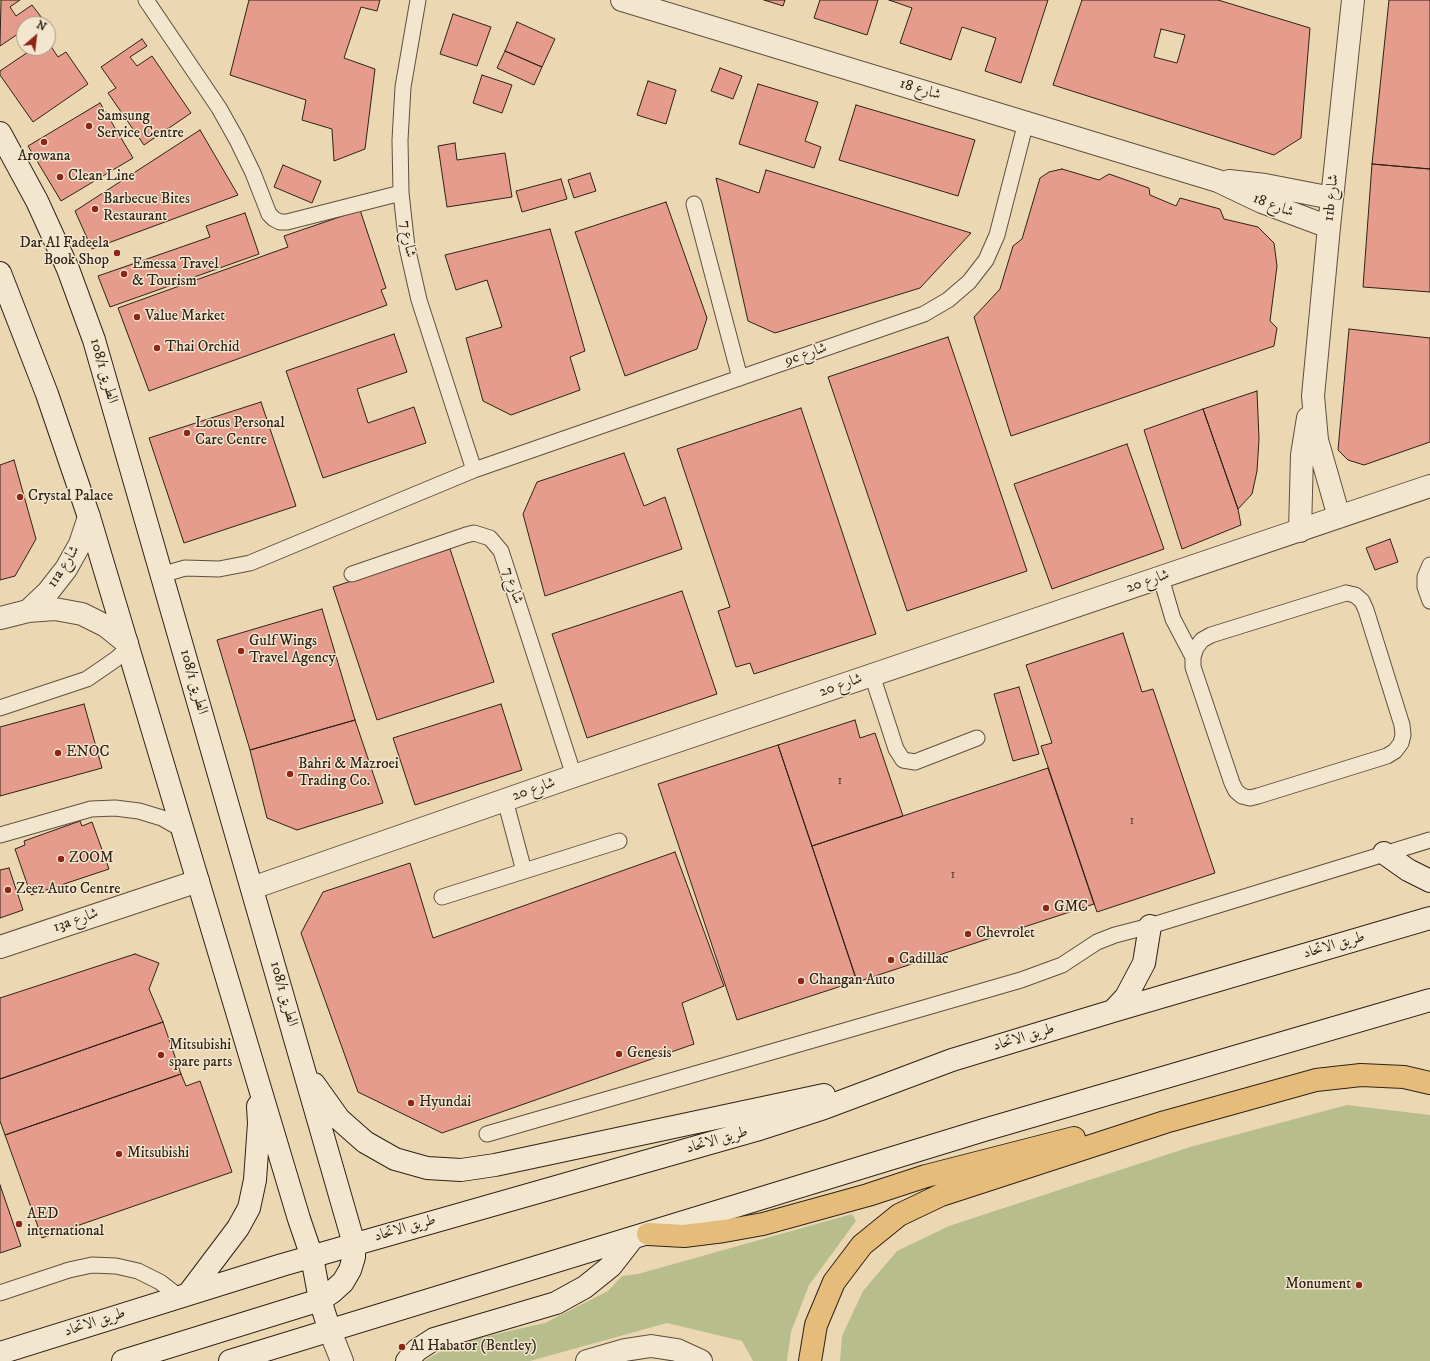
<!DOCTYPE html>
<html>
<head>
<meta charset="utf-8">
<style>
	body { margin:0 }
	#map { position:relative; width:1430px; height:1361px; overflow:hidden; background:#ebd8b3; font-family:"IM FELL DW Pica",serif }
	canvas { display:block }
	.north { position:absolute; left:16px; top:16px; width:40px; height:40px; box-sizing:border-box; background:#f2e6ce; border:1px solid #a49884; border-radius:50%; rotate:28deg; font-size:11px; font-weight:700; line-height:16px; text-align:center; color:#2f2216 }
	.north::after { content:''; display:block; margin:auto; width:14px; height:18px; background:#8f2418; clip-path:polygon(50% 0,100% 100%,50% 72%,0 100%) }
</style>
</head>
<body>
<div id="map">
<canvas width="1430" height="1361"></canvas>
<div class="north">N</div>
</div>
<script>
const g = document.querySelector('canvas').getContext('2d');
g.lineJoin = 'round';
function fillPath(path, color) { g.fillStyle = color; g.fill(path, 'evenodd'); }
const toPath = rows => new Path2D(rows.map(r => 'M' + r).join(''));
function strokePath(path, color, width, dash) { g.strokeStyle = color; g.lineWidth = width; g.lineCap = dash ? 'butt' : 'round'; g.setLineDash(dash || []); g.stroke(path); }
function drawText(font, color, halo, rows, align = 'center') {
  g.font = font + ' "IM FELL DW Pica",Amiri,serif'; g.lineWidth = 3; g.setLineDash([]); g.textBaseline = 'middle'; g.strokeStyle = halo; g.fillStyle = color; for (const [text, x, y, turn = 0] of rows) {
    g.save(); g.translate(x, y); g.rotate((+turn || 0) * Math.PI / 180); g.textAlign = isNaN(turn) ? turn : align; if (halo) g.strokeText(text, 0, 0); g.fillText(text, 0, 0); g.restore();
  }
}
const green = toPath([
	[1347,1105,1430,1115,1430,1361,840,1361,842,1336,863,1291,897,1251,949,1226,1190,1147],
	[852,1214,856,1221,809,1285,791,1332,787,1361,753,1361,742,1341,667,1323,530,1361,424,1361,441,1351,470,1340,545,1323,608,1291,622,1276,638,1274]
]);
const building = toPath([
	[1,0,20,0,10,7,16,16,32,5,42,18,33,24,24,24,24,30,0,46,1,0],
	[249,0,380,0,377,11,361,7,344,58,375,69,365,149,334,161,332,129,302,120,306,100,230,75,249,0],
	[764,0,785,0,783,6,764,0],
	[820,0,878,0,867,35,814,18,820,0],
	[889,0,1048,0,1021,83,985,71,996,38,962,27,951,60,900,43,912,8,889,0],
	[1082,0,1218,0,1310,28,1301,138,1274,155,1053,85,1082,0],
	[1161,29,1185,35,1177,63,1154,57,1161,29],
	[1389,0,1430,0,1430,169,1372,164,1389,0],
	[453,14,491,27,477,66,440,54,453,14],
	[517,22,555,39,542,67,505,51,517,22],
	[142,39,147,46,130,57,137,66,152,56,191,113,144,145,108,93,116,88,101,67,142,39],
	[48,42,58,57,66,52,88,84,33,122,0,75,0,71,34,48,48,48,48,42],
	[505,51,542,67,534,85,497,68,505,51],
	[720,68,742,76,733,99,711,91,720,68],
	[482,75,512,85,502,113,473,103,482,75],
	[648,81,676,90,666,124,637,115,648,81],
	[758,84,818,102,805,141,821,147,814,168,739,144,758,84],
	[100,103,133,158,61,201,28,146,100,103],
	[856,105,975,140,958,196,839,160,856,105],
	[200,130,238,195,92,249,75,211,200,130],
	[455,143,457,160,505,153,512,197,447,207,438,146,455,143],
	[1372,164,1430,169,1430,292,1363,287,1372,164],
	[283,165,321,181,312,203,274,187,283,165],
	[1062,169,1099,180,1109,174,1149,188,1150,195,1176,206,1180,198,1220,209,1224,219,1258,227,1274,243,1277,266,1270,321,1277,328,1274,346,1011,436,974,317,1000,289,1013,246,1022,239,1040,178,1049,172,1062,169],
	[766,170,971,233,920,288,775,333,748,321,716,178,759,193,766,170],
	[590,173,596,191,574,198,568,180,590,173],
	[561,179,567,199,522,212,516,191,561,179],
	[666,202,707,318,697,349,625,376,575,232,666,202],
	[360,210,386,288,381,290,387,305,149,391,118,308,288,247,284,236,360,210],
	[245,213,259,254,110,307,98,276,210,237,206,226,245,213],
	[550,229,585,351,570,357,580,390,511,415,483,401,466,338,502,327,487,280,456,290,445,255,550,229],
	[1349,329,1430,338,1430,442,1364,465,1348,460,1338,450,1349,329],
	[394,334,407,372,357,389,368,423,414,407,426,443,323,478,286,371,394,334],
	[948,337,1027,571,907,611,828,377,948,337],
	[1257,391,1259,439,1257,471,1252,494,1238,509,1203,409,1257,391],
	[261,402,296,506,184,543,149,438,261,402],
	[801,408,876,634,754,674,750,663,736,667,718,611,730,607,677,449,801,408],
	[1203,409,1238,509,1241,525,1182,549,1144,430,1203,409],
	[1127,444,1164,549,1052,589,1014,484,1127,444],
	[624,453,644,506,665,497,682,549,545,596,523,514,537,482,624,453],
	[14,460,36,539,15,576,0,580,0,465,14,460],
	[1390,539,1398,562,1375,570,1366,548,1390,539],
	[450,549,494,682,377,720,333,587,450,549],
	[682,591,717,694,587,738,552,634,682,591],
	[322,609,355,720,250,750,217,640,322,609],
	[1123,633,1142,692,1153,689,1215,873,1097,912,1041,746,1052,743,1026,665,1123,633],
	[1019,687,1039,754,1013,761,994,694,1019,687],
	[84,704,102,768,0,796,0,727,84,704],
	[501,704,522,770,415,805,393,738,501,704],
	[355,720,383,803,297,830,267,818,250,750,355,720],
	[855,720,860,738,875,733,903,816,812,846,778,745,855,720],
	[778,745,857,981,737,1020,658,784,778,745],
	[1048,768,1094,904,857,982,812,846,1048,768],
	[80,821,82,826,92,822,109,869,31,895,15,849,25,845,24,841,80,821],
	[675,852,724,986,682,1003,694,1044,442,1133,358,1092,301,933,323,892,410,863,433,938,675,852],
	[9,868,23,910,0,918,0,870,9,868],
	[135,954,159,963,149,989,163,1022,0,1079,0,998,135,954],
	[163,1022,181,1074,5,1135,0,1121,0,1079,163,1022],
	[181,1074,186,1086,200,1081,232,1172,42,1238,5,1135,181,1074],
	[0,1185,21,1246,0,1253,0,1185]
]);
const lane = toPath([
	[146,0,219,108,237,140,253,173,269,214,274,219,280,222,287,222,401,193],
	[418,0,403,87,400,140,401,193,407,247,419,300,474,470],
	[694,204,740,378],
	[1430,565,1425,577,1425,587,1430,601],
	[352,574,466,535,474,533,490,538,501,551,574,776],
	[161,575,185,568,219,569,250,563,474,470,924,314,948,300,969,282,986,260,997,235,1026,122],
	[1161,578,1173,619,1193,657],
	[1346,593,1355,595,1362,601,1366,610,1402,725,1403,735,1401,743,1395,751,1387,756,1258,796,1250,798,1242,796,1236,791,1232,783,1193,667,1193,657,1196,648,1202,640,1211,635,1346,593],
	[872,675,896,749,903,760,915,762,977,738],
	[0,708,87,679,116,659,129,647],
	[505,800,524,871],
	[0,835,91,809,115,808,139,811,162,818,183,830],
	[442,897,619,841],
	[487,1134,1021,980,1062,965,1097,942,1115,935,1150,926,1430,840],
	[0,1293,69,1270,92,1265,116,1266,138,1271,160,1282,178,1296]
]);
const street = toPath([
	[622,0,1218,181,1262,202,1329,227],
	[1229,181,1265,185,1332,198],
	[1339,517,1317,440,1313,396,1329,227,1353,0],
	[1300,531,1302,455,1308,418],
	[28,611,48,592,66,569,80,544,89,517],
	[0,618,28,611,55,609,82,614,106,626,127,643],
	[252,888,574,776,1430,486],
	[0,947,198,881],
	[330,1331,342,1361],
	[587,1361,625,1350,651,1346,677,1350,701,1361]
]);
const secondary = toPath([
	[0,133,37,201,68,269,94,340,354,1244,354,1257,350,1270,343,1282,332,1292,320,1300,123,1361],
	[0,273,47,394,89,517,299,1219,312,1257,320,1300,330,1331],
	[1384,853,1408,870,1430,881],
	[1113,1011,1126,997,1144,963,1150,926],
	[314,1084,339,1119,365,1142,395,1159,427,1168,461,1170,495,1165,824,1095],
	[189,1293,238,1228,249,1208,255,1180,259,1123,258,1106],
	[0,1353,282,1265,756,1130,824,1108,952,1060,1113,1011,1430,918],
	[230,1361,984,1130,1430,1000],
	[407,1361,417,1350,434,1339,556,1303,585,1287,611,1266,632,1239]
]);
const primary = toPath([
	[648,1234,684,1236,724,1231,763,1224,868,1195,926,1176,1074,1138],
	[810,1361,816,1325,834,1282,862,1245,899,1215,941,1195,1165,1122,1316,1080,1361,1075,1404,1077,1430,1083]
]);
const markers = [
	[89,126,4,"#8f2418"],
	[44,142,4,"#8f2418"],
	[60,177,4,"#8f2418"],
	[95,209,4,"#8f2418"],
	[117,253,4,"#8f2418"],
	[124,274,4,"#8f2418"],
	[137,317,4,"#8f2418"],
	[157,348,4,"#8f2418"],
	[187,433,4,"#8f2418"],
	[20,497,4,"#8f2418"],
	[241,651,4,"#8f2418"],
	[58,753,4,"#8f2418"],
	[290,774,4,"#8f2418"],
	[61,859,4,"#8f2418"],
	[8,890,4,"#8f2418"],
	[1046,908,4,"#8f2418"],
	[968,934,4,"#8f2418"],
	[891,960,4,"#8f2418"],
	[801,981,4,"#8f2418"],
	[619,1054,4,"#8f2418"],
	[161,1055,4,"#8f2418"],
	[411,1103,4,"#8f2418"],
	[119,1154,4,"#8f2418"],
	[19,1224,4,"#8f2418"],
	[1359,1285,4,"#8f2418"],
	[402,1347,4,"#8f2418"]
];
const numberNames = [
	["1",840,781],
	["1",1132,821],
	["1",953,875]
];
const streetNames = [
	["شارع 18",920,90,17],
	["11b شارع",1332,198,-84],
	["شارع 18",1273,206,21],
	["شارع 7",407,239,81],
	["9c شارع",806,355,-19],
	["108/1 الطريق",103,371,74],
	["11a شارع",64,567,-57],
	["شارع 20",1148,582,-19],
	["شارع 7",512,586,72],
	["108/1 الطريق",193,682,74],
	["شارع 20",841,686,-19],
	["شارع 20",534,790,-19],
	["13a شارع",76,921,-19],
	["طريق الاتحاد",1334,946,-16],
	["108/1 الطريق",283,994,74],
	["طريق الاتحاد",1024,1038,-17],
	["طريق الاتحاد",717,1141,-16],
	["طريق الاتحاد",405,1229,-16],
	["طريق الاتحاد",95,1323,-18]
];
const poiNames = [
	["Samsung",97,117],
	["Service Centre",97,134],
	["Arowana",44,157,"center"],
	["Clean Line",68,177],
	["Barbecue Bites",103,200],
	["Restaurant",103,217],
	["Dar Al Fadeela",109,244,"right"],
	["Book Shop",109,261,"right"],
	["Emessa Travel",132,265],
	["& Tourism",132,282],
	["Value Market",145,317],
	["Thai Orchid",165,348],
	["Lotus Personal",195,424],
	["Care Centre",195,441],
	["Crystal Palace",28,497],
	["Gulf Wings",249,642],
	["Travel Agency",249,659],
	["ENOC",66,753],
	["Bahri & Mazroei",298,765],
	["Trading Co.",298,782],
	["ZOOM",69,859],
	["Zeez Auto Centre",16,890],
	["GMC",1054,908],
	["Chevrolet",976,934],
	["Cadillac",899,960],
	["Changan Auto",809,981],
	["Mitsubishi",169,1046],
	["spare parts",169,1063],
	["Genesis",627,1054],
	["Hyundai",419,1103],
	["Mitsubishi",127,1154],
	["AED",27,1215],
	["international",27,1232],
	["Monument",1351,1285,"right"],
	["Al Habator (Bentley)",410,1347]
];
fillPath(green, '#b8be8b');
fillPath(building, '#e59c8d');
strokePath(building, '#2f2216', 1);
strokePath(lane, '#5e503d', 17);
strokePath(street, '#5e503d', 24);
strokePath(secondary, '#2f2216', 24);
strokePath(primary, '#2f2216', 24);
strokePath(lane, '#f2e6ce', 15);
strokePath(street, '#f2e6ce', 22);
strokePath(secondary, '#f2e6ce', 22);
strokePath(primary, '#e6bc7a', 22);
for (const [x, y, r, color] of markers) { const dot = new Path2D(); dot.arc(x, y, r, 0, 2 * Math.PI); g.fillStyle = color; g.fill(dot); strokePath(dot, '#f2e6ce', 1.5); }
drawText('13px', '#5c4034', null, numberNames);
drawText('15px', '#2f2216', '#f2e6ce', streetNames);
drawText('15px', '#2f2216', '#f2e6ce', poiNames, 'left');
</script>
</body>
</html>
